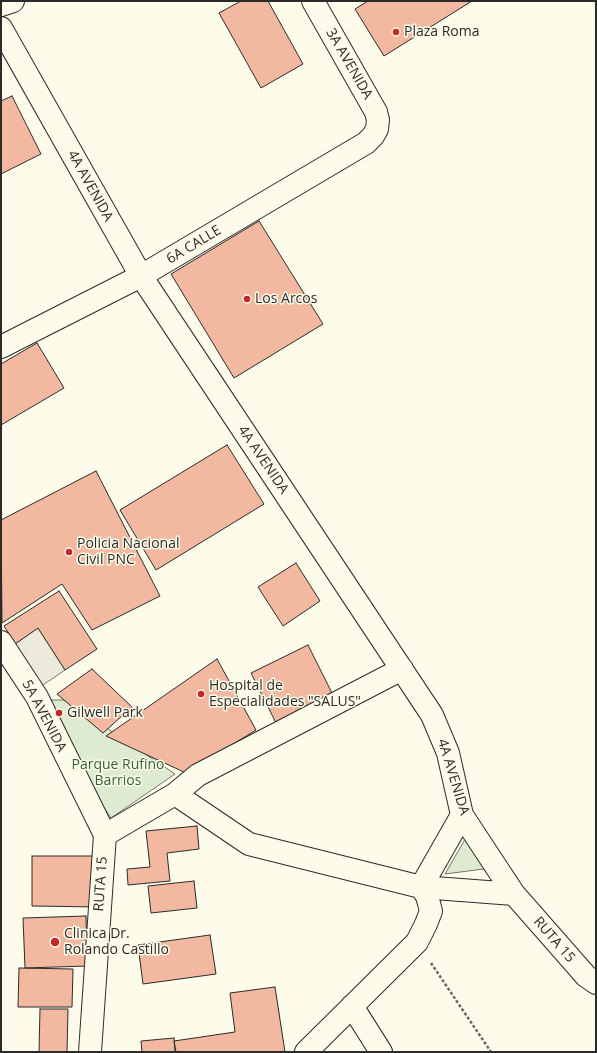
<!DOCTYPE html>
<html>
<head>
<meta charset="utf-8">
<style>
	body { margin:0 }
	#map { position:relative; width:597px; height:1053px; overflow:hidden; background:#fdfbea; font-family:"Open Sans",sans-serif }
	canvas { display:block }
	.frame { position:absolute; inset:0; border:2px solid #2b2b2b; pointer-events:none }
</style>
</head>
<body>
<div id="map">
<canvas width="597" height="1053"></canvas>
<div class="frame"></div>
</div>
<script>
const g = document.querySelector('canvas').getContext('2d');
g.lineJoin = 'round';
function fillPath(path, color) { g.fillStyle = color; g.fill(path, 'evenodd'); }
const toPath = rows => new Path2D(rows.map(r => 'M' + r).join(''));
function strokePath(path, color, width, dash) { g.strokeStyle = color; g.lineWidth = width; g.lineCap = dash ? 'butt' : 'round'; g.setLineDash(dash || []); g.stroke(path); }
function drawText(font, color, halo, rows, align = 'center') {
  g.font = font + ' "Open Sans",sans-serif'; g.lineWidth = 3; g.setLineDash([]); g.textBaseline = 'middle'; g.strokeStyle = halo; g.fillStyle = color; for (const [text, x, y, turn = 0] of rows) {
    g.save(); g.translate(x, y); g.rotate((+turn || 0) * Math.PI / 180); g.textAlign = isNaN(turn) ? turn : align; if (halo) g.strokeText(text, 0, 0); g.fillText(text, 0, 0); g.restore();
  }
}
const green = toPath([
	[47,700,65,700,175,774,111,818,73,762,47,700],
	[468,834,491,868,445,874,468,834]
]);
const parking = toPath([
	[38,628,65,670,40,687,15,644,38,628]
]);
const building = toPath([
	[241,1,268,1,303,64,261,88,219,13,241,1],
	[368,1,472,1,384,56,355,9,368,1],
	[12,96,41,154,1,174,1,101,12,96],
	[259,221,323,324,234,378,171,274,259,221],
	[37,343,64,388,1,425,1,364,37,343],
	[227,445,264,504,156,570,120,510,227,445],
	[96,471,160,596,92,630,62,584,2,623,1,520,96,471],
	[296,563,320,601,283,626,258,587,296,563],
	[59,591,97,649,65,670,38,628,15,644,4,626,59,591],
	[308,645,336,701,279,729,251,673,308,645],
	[217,659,256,730,186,773,106,736,217,659],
	[92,669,132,707,103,733,57,694,92,669],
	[197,826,199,849,167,853,170,881,128,885,127,869,150,867,146,831,197,826],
	[32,856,99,856,98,907,32,906,32,856],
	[194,881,197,908,151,913,148,886,194,881],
	[86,916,87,966,25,968,23,918,86,916],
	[210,935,216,974,143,984,138,945,210,935],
	[19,968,73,969,72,1007,18,1007,19,968],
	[275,987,285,1052,176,1052,174,1041,235,1032,230,993,275,987],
	[40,1009,68,1009,67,1052,39,1052,40,1009],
	[174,1038,175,1052,142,1052,141,1041,174,1038]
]);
const path = toPath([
	[431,963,491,1052]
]);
const minor = toPath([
	[1,5,13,1],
	[1,28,141,276,432,715,448,753,462,815,514,894,586,976,596,983],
	[1,347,141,276,366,143,373,136,377,129,378,120,376,112,313,1],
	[1,642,37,697,105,835],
	[175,794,249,844,421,887,514,894],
	[105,835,175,794,198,775,402,669],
	[421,887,462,815],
	[352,1006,381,1052],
	[90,1052,105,835],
	[306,1052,417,942,426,924,431,911,427,896,421,887]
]);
const markers = [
	[396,32,4,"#c62828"],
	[247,299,4,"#c62828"],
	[69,552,4,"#c62828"],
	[201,694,4,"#c62828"],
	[59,713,4,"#c62828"],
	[55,942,5,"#c62828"]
];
const poiNames = [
	["Plaza Roma",404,32],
	["Los Arcos",255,299],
	["Policia Nacional",77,544],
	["Civil PNC",77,560],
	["Hospital de",209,686],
	["Especialidades \"SALUS\"",209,702],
	["Gilwell Park",67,713],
	["Clinica Dr.",64,934],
	["Rolando Castillo",64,950]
];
const streetNames = [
	["3A AVENIDA",349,64,60],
	["4A AVENIDA",90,186,61],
	["6A CALLE",194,245,-31],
	["4A AVENIDA",263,460,56],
	["5A AVENIDA",44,716,62],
	["4A AVENIDA",453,777,73],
	["RUTA 15",101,884,-86],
	["RUTA 15",554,940,49]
];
const parkNames = [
	["Parque Rufino",118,765],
	["Barrios",118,781]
];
fillPath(green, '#deebd1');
strokePath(green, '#74746e', 1);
fillPath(parking, '#eceadb');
strokePath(parking, '#74746e', 1);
fillPath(building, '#f2b8a0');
strokePath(building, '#2b2b2b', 1);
strokePath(minor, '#2b2b2b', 24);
strokePath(path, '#6a6964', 2.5, [3, 2]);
strokePath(minor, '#fdfbea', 22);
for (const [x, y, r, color] of markers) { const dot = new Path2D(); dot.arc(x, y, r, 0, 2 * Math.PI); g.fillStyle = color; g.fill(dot); strokePath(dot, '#fdfbea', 1.5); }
drawText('14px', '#2b2b2b', '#fdfbea', poiNames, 'left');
drawText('14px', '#2b2b2b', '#fdfbea', streetNames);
drawText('14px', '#34623c', '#fdfbea', parkNames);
</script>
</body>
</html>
